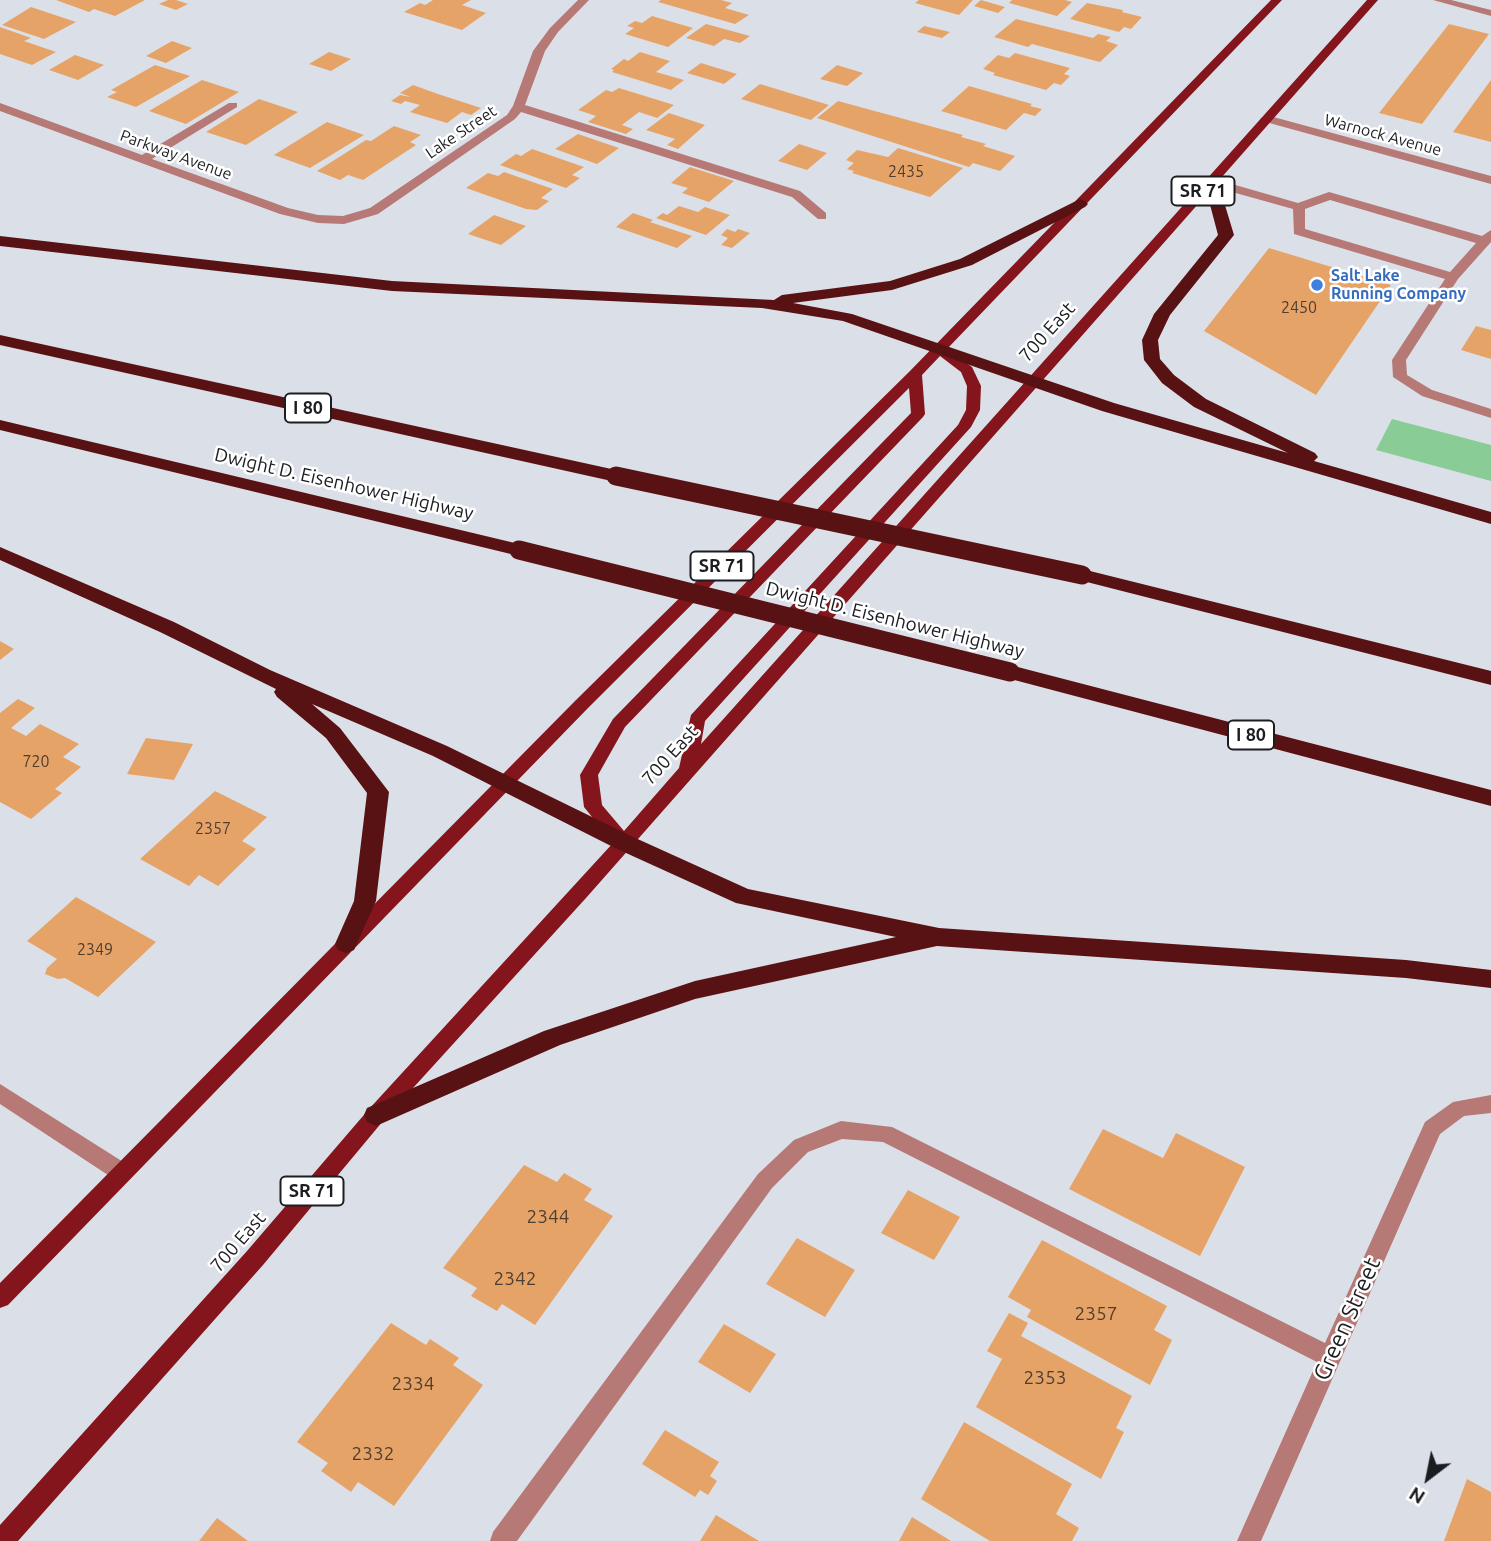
<!DOCTYPE html>
<html>
<head>
<meta charset="utf-8">
<style>
	body { margin:0 }
	#map { position:relative; width:1491px; height:1541px; overflow:hidden; background:#dbe0e8; font-family:Ubuntu,sans-serif }
	canvas { display:block }
	.north { position:absolute; left:1393px; top:1443px; width:70px; height:70px; -webkit-text-stroke:5px #fff; paint-order:stroke; rotate:212deg; font-size:19px; font-weight:700; line-height:28px; text-align:center; color:#1b1d20 }
	.north::after { content:''; display:block; margin:auto; width:24px; height:32px; background:#1b1d20; clip-path:polygon(50% 0,100% 100%,50% 72%,0 100%) }
</style>
</head>
<body>
<div id="map">
<canvas width="1491" height="1541"></canvas>
<div class="north">N</div>
</div>
<script>
const g = document.querySelector('canvas').getContext('2d');
g.lineJoin = 'round';
function fillPath(path, color) { g.fillStyle = color; g.fill(path, 'evenodd'); }
const toPath = rows => new Path2D(rows.map(r => 'M' + r).join(''));
function strokePath(path, color, width, dash) { g.strokeStyle = color; g.lineWidth = width; g.lineCap = dash ? 'butt' : 'round'; g.setLineDash(dash || []); g.stroke(path); }
function drawText(font, color, halo, rows, align = 'center') {
  g.font = font + ' Ubuntu,sans-serif'; g.lineWidth = 5; g.setLineDash([]); g.textBaseline = 'middle'; g.strokeStyle = halo; g.fillStyle = color; for (const [text, x, y, turn = 0] of rows) {
    g.save(); g.translate(x, y); g.rotate((+turn || 0) * Math.PI / 180); g.textAlign = isNaN(turn) ? turn : align; if (halo) g.strokeText(text, 0, 0); g.fillText(text, 0, 0); g.restore();
  }
}
const green = toPath([
	[1392,419,1491,445,1491,481,1376,450]
]);
const building = toPath([
	[56,0,145,0,115,16,94,9,89,12],
	[168,0,176,0,188,4,176,10,159,4],
	[433,0,471,0,462,5,486,13,462,30,404,12,420,3,425,5],
	[661,0,721,0,732,3,725,8,749,15,735,24,658,2],
	[919,0,973,0,959,15,915,3],
	[981,0,1005,7,998,13,974,6],
	[1012,0,1065,0,1072,2,1057,16,1009,3],
	[1087,3,1123,10,1122,12,1142,17,1131,29,1124,27,1119,32,1070,19],
	[31,7,76,22,44,39,2,25],
	[652,16,693,28,668,47,625,34,634,28,627,26,635,21,642,23],
	[1016,19,1093,38,1098,34,1111,37,1106,41,1118,45,1100,62,1032,44,1028,47,994,37],
	[706,24,750,36,740,43,724,39,714,46,686,38],
	[1449,24,1489,34,1422,124,1379,113],
	[924,26,950,32,942,38,917,32],
	[0,27,31,38,24,41,56,52,32,65,0,54],
	[172,41,192,48,166,63,146,56],
	[329,52,351,59,331,71,309,64],
	[640,52,670,61,656,72,684,80,671,90,612,72,614,70,611,69,624,59,628,61],
	[1015,53,1070,68,1064,74,1070,76,1061,85,1054,83,1046,90,993,75,995,73,983,69,998,55,1009,58],
	[75,55,104,65,78,80,49,70],
	[701,63,737,74,724,84,687,73],
	[155,65,190,76,136,107,107,97,117,92,111,90],
	[837,65,863,73,847,86,820,79],
	[202,80,239,92,186,124,149,111],
	[1491,80,1491,142,1453,132,1488,84],
	[760,84,829,105,811,120,741,99],
	[413,85,438,94,481,108,471,115,462,112,447,123,410,112,420,105,405,101,401,104,391,101,400,95,411,97,400,93],
	[969,86,1032,104,1030,106,1042,109,1035,116,1024,113,1006,130,941,111],
	[619,88,674,105,657,118,639,112,622,125,633,129,626,134,588,122,596,116,578,110,606,90,612,92],
	[259,99,298,112,246,145,206,132],
	[838,101,963,135,961,137,986,144,983,146,1015,156,1000,171,973,163,969,167,817,118],
	[669,113,705,125,678,149,667,145,675,139,646,130],
	[327,122,364,135,310,168,274,155],
	[394,126,421,135,410,142,416,145,363,180,348,175,340,180,317,171,366,140,371,141],
	[578,134,619,148,597,164,555,149],
	[799,144,827,153,807,170,778,161],
	[898,148,963,168,930,197,852,173,854,171,847,169,854,163,846,160,857,150,888,157],
	[532,149,584,167,572,175,580,178,566,188,500,165,516,154,521,156],
	[690,167,734,181,709,202,682,193,688,188,671,183],
	[504,172,553,189,541,198,549,201,537,210,526,209,466,188,488,173,498,176],
	[679,206,698,212,705,207,730,215,706,235,656,218,663,213,667,215],
	[633,213,653,220,650,222,692,236,677,248,616,227],
	[494,215,526,226,501,245,468,234],
	[727,229,735,232,738,229,750,233,732,248,721,245,728,238,721,235],
	[1269,248,1391,285,1316,395,1204,331],
	[1476,326,1491,330,1491,359,1461,350],
	[0,641,14,649,0,660],
	[18,699,35,708,11,728,26,736,40,724,79,744,63,757,81,767,55,789,62,793,31,819,0,802,0,713],
	[146,738,193,744,174,780,127,774],
	[215,791,267,817,242,841,256,849,218,886,199,875,189,886,140,859],
	[76,897,156,942,98,997,65,978,58,979,45,974,47,968,57,959,27,941],
	[1103,1129,1163,1158,1176,1133,1245,1167,1200,1256,1069,1189],
	[524,1165,557,1182,564,1173,592,1189,584,1200,613,1216,535,1325,502,1304,497,1311,471,1296,477,1288,443,1268],
	[908,1190,960,1217,934,1260,881,1233],
	[797,1238,855,1270,825,1317,766,1284],
	[1042,1240,1167,1306,1154,1330,1172,1340,1150,1385,1027,1317,1031,1310,1008,1297],
	[1009,1313,1028,1323,1021,1336,1132,1396,1116,1428,1124,1432,1101,1479,976,1407,1002,1359,987,1351],
	[391,1323,426,1345,430,1339,459,1358,453,1365,483,1385,394,1506,358,1482,351,1492,321,1471,328,1463,297,1442],
	[724,1324,776,1354,750,1393,698,1362],
	[964,1422,1072,1484,1056,1514,1079,1528,1072,1541,990,1541,921,1499],
	[665,1430,719,1462,710,1476,717,1481,708,1495,700,1490,695,1497,642,1464],
	[1467,1479,1491,1492,1491,1541,1444,1541],
	[716,1515,759,1541,700,1541],
	[912,1517,951,1541,899,1541],
	[217,1518,248,1541,199,1541]
]);
const minor = toPath([
	[578,0,589,0,558,32,545,51,525,105,800,191,826,213,826,219,818,219,792,197,521,112,515,119,378,214,344,224,318,223,280,214,0,111,0,103,142,155,229,103,237,103,237,107,152,159,288,208,318,215,343,216,370,208,507,115,513,106,533,51,550,28,578,0],
	[1433,0,1451,0,1491,10,1491,16,1433,0],
	[1266,115,1491,176,1491,184,1262,121,1260,119,1266,115],
	[1211,178,1298,203,1329,192,1482,236,1491,230,1491,242,1458,279,1406,360,1407,375,1432,390,1491,409,1491,418,1422,396,1393,377,1392,360,1445,279,1294,234,1293,209,1207,185,1207,179,1211,178],
	[1330,200,1476,243,1450,272,1305,229,1305,209,1330,200],
	[0,1084,128,1165,132,1172,128,1179,121,1181,114,1179,0,1104,0,1084],
	[1491,1095,1491,1113,1464,1116,1440,1134,1261,1541,1237,1541,1317,1362,883,1142,842,1139,808,1152,772,1188,517,1541,490,1541,493,1532,758,1174,794,1140,841,1121,892,1127,1325,1343,1425,1122,1453,1102,1491,1095]
]);
const major = toPath([
	[1271,0,1282,0,947,349,972,367,981,386,980,410,971,427,705,721,701,744,1367,0,1378,0,586,898,383,1121,263,1265,18,1541,0,1541,0,1525,247,1251,369,1109,613,843,584,807,580,775,613,719,911,413,909,388,588,708,8,1305,0,1308,0,1283,576,700,910,371,1271,0],
	[940,356,961,372,967,386,966,410,958,425,691,715,679,768,624,831,602,805,598,775,625,727,923,417,925,414,922,375,940,356]
]);
const highway = toPath([
	[1211,178,1218,182,1234,235,1170,315,1158,340,1160,359,1174,375,1206,399,1315,453,1318,457,1314,461,1491,512,1491,524,1102,411,843,321,762,308,392,291,0,246,0,236,392,281,774,300,782,295,890,281,960,259,1080,199,1085,201,1088,204,1085,207,972,265,892,290,793,303,852,314,1114,403,1288,453,1194,407,1162,383,1144,360,1142,340,1154,314,1218,235,1204,182,1211,178],
	[0,335,616,470,625,476,616,482,0,345,0,335],
	[0,420,519,544,526,546,528,550,526,554,519,556,0,430,0,420],
	[0,547,174,622,270,670,447,746,631,836,748,889,939,928,1406,960,1491,970,1491,988,1406,978,937,946,695,999,560,1045,376,1126,367,1122,364,1115,367,1108,544,1031,695,981,896,937,736,903,615,848,433,756,312,704,340,728,389,792,376,901,354,950,346,953,338,950,335,944,354,901,367,793,326,738,277,697,274,692,276,689,160,632,0,560,0,547],
	[1082,569,1491,671,1491,685,1075,579,1073,575,1075,571,1082,569],
	[1010,665,1491,790,1491,806,1003,677,1000,672,1003,667,1010,665]
]);
const highwayBridge = toPath([
	[616,476,1082,575],
	[519,550,1010,672]
]);
const markers = [
	[1317,285,7,"#3f7fe0"]
];
const farStreetnames = [
	["Lake Street",461,132,-34],
	["Warnock Avenue",1383,135,15],
	["Parkway Avenue",176,155,20]
];
const numberNames = [
	["2435",906,172],
	["2450",1299,308],
	["720",36,762],
	["2357",213,829],
	["2349",95,950]
];
const farShopnames = [
	["Salt Lake",1331,276],
	["Running Company",1331,294]
];
const shields = [
	[1203,191,63],
	[308,408,46],
	[722,566,63],
	[1251,735,46],
	[312,1191,63]
];
const shieldNames = [
	["SR 71",1203,191],
	["I 80",308,408],
	["SR 71",722,566],
	["I 80",1251,735],
	["SR 71",312,1191]
];
const streetNames = [
	["700 East",1047,332,-48],
	["Dwight D. Eisenhower Highway",344,484,13],
	["Dwight D. Eisenhower Highway",895,620,14],
	["700 East",670,755,-48],
	["700 East",238,1242,-49]
];
const nearNumbernames = [
	["2344",548,1217],
	["2342",515,1279],
	["2357",1096,1314],
	["2353",1045,1378],
	["2334",413,1384],
	["2332",373,1454]
];
const nearStreetnames = [
	["Green Street",1347,1319,-66]
];
fillPath(green, '#89cc95');
fillPath(building, '#e6a367');
fillPath(minor, '#b67975');
fillPath(major, '#84151c');
fillPath(highway, '#591214');
strokePath(highwayBridge, '#591214', 19);
for (const [x, y, r, color] of markers) { const dot = new Path2D(); dot.arc(x, y, r, 0, 2 * Math.PI); g.fillStyle = color; g.fill(dot); strokePath(dot, '#fff', 2.5); }
drawText('16px', '#1b1d20', '#fff', farStreetnames);
drawText('16px', '#4e3e32', null, numberNames);
drawText('bold 16px', '#366cbe', '#fff', farShopnames, 'left');
for (const [x, y, w] of shields) { const box = new Path2D(); box.roundRect(x - w / 2, y - 14.5, w, 29, 5); g.fillStyle = '#fff'; g.fill(box); strokePath(box, '#1b1d20', 2); }
drawText('bold 18px', '#1b1d20', null, shieldNames);
drawText('19px', '#1b1d20', '#fff', streetNames);
drawText('19px', '#4e3e32', null, nearNumbernames);
drawText('23px', '#1b1d20', '#fff', nearStreetnames);
</script>
</body>
</html>
